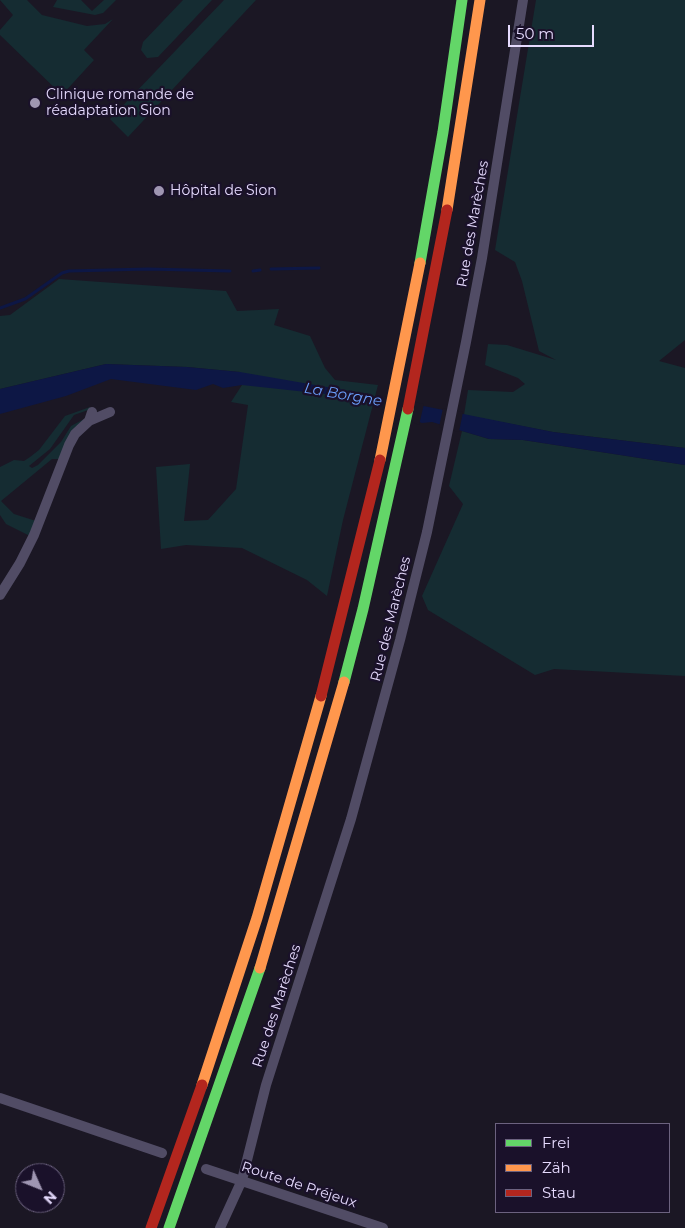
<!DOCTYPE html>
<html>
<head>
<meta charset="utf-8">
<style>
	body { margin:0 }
	#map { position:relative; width:685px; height:1228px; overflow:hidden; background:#1b1724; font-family:Montserrat,sans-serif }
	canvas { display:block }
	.legend { position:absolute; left:495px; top:1123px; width:175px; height:90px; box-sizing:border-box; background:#1a112a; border:1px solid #6c627f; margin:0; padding:6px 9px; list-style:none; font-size:15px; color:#e6dbfe }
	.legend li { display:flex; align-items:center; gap:10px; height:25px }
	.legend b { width:25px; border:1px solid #6c627f }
	.north { position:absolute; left:15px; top:1163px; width:50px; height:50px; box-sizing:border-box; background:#1a112a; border:1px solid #6c627f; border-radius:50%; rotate:134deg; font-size:14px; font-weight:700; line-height:20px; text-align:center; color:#e6dbfe }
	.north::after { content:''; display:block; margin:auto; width:18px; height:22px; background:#9f96b2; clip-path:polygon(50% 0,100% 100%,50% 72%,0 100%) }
	.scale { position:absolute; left:508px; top:25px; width:86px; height:22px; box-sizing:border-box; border:2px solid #e6dbfe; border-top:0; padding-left:6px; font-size:15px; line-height:18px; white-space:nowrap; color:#e6dbfe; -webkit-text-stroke:4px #1a112a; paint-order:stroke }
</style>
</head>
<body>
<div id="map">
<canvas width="685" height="1228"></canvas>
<ul class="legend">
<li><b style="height:6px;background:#63d668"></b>Frei</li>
<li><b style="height:6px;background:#ff974d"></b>Zäh</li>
<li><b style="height:6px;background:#b3261e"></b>Stau</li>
</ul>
<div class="north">N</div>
<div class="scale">50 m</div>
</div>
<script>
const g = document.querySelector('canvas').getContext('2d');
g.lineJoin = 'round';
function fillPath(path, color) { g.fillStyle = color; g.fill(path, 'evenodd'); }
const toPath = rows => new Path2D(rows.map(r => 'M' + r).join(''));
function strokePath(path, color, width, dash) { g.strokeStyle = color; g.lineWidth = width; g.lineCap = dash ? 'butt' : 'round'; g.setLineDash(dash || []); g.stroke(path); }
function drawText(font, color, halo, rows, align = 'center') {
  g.font = font + ' Montserrat,sans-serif'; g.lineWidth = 4.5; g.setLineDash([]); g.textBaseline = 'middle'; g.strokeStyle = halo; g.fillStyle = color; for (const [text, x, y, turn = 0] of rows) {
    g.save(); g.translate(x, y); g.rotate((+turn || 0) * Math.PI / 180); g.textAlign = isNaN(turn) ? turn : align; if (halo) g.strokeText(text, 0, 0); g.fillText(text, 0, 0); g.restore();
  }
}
const green = toPath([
	[0,0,27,0,42,15,87,26,105,24,113,19,84,50,94,60,62,95,0,35,0,30,13,15],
	[57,0,81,0,92,11,104,0,116,0,103,13,95,15,53,7],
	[183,0,212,0,158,57,147,58,141,50,143,42],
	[224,0,256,0,128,137,110,119],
	[536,0,685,0,685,340,659,361,685,368,685,448,553,432,464,415,468,390,513,392,525,384,518,378,485,365,488,344,507,345,556,360,539,351,522,281,515,262,495,250],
	[59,279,226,291,237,311,279,309,274,325,310,336,325,368,335,380,378,385,343,520,327,596,307,580,242,548,186,545,161,549,156,467,190,464,184,521,208,520,236,489,248,405,231,402,242,385,240,372,187,367,106,364,0,389,0,316,10,315],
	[90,407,91,409,74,415,50,449,29,466,32,468,38,465,61,442,71,426,84,419,60,459,52,459,1,501,14,514,36,521,30,536,6,524,0,515,0,467,14,460,24,461,30,457,39,450,65,416],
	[462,431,489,439,523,440,685,465,685,676,554,669,535,675,428,610,422,596,463,504,449,486]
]);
const water = toPath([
	[106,364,187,367,240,372,344,390,553,432,685,448,685,465,523,440,489,439,432,422,422,423,372,403,325,394,242,385,223,388,213,384,196,390,111,379,66,396,0,414,0,389]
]);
const pier = toPath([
	[379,395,424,404,419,425,376,407],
	[443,408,463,412,459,432,439,427]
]);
const stream = toPath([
	[271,269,319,268],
	[253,271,260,270],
	[0,308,25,299,62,273,69,271,148,269,230,271]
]);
const street = toPath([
	[89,421,110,412],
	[0,595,20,563,34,535,69,445,75,434,89,421,92,412],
	[0,1098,162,1153],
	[206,1169,383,1228],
	[220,1228,242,1180,266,1085,351,819,400,640,427,532,466,342,482,258,523,0]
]);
const fast = toPath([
	[420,263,443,132,462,0],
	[344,682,363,609,408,409],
	[169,1228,260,968]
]);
const slow = toPath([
	[447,210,480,0],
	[380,460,420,263],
	[260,968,344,682],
	[202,1085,257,918,321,696]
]);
const jam = toPath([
	[408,409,447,210],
	[321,696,380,460],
	[151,1228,202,1085]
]);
const markers = [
	[35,103,6,"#9f96b2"],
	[159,191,6,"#9f96b2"]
];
const poiNames = [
	["Clinique romande de",46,95],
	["réadaptation Sion",46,111],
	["Hôpital de Sion",170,191]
];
const streetNames = [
	["Rue des Marèches",473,224,-80],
	["Rue des Marèches",391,619,-76],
	["Rue des Marèches",277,1006,-72],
	["Route de Préjeux",299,1185,18]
];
const waterNames = [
	["La Borgne",343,395,10]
];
fillPath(green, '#152c32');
fillPath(water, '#0d1745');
fillPath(pier, '#1b1724');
strokePath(stream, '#0d1745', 3);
strokePath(street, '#514c65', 10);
strokePath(fast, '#63d668', 11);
strokePath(slow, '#ff974d', 11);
strokePath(jam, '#b3261e', 11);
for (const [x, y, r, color] of markers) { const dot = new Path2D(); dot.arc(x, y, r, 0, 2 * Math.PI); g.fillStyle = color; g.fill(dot); strokePath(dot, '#1a112a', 2); }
drawText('14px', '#e6dbfe', '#1a112a', poiNames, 'left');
drawText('14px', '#e6dbfe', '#1a112a', streetNames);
drawText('italic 15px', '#6b9ffc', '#1a112a', waterNames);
</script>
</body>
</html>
